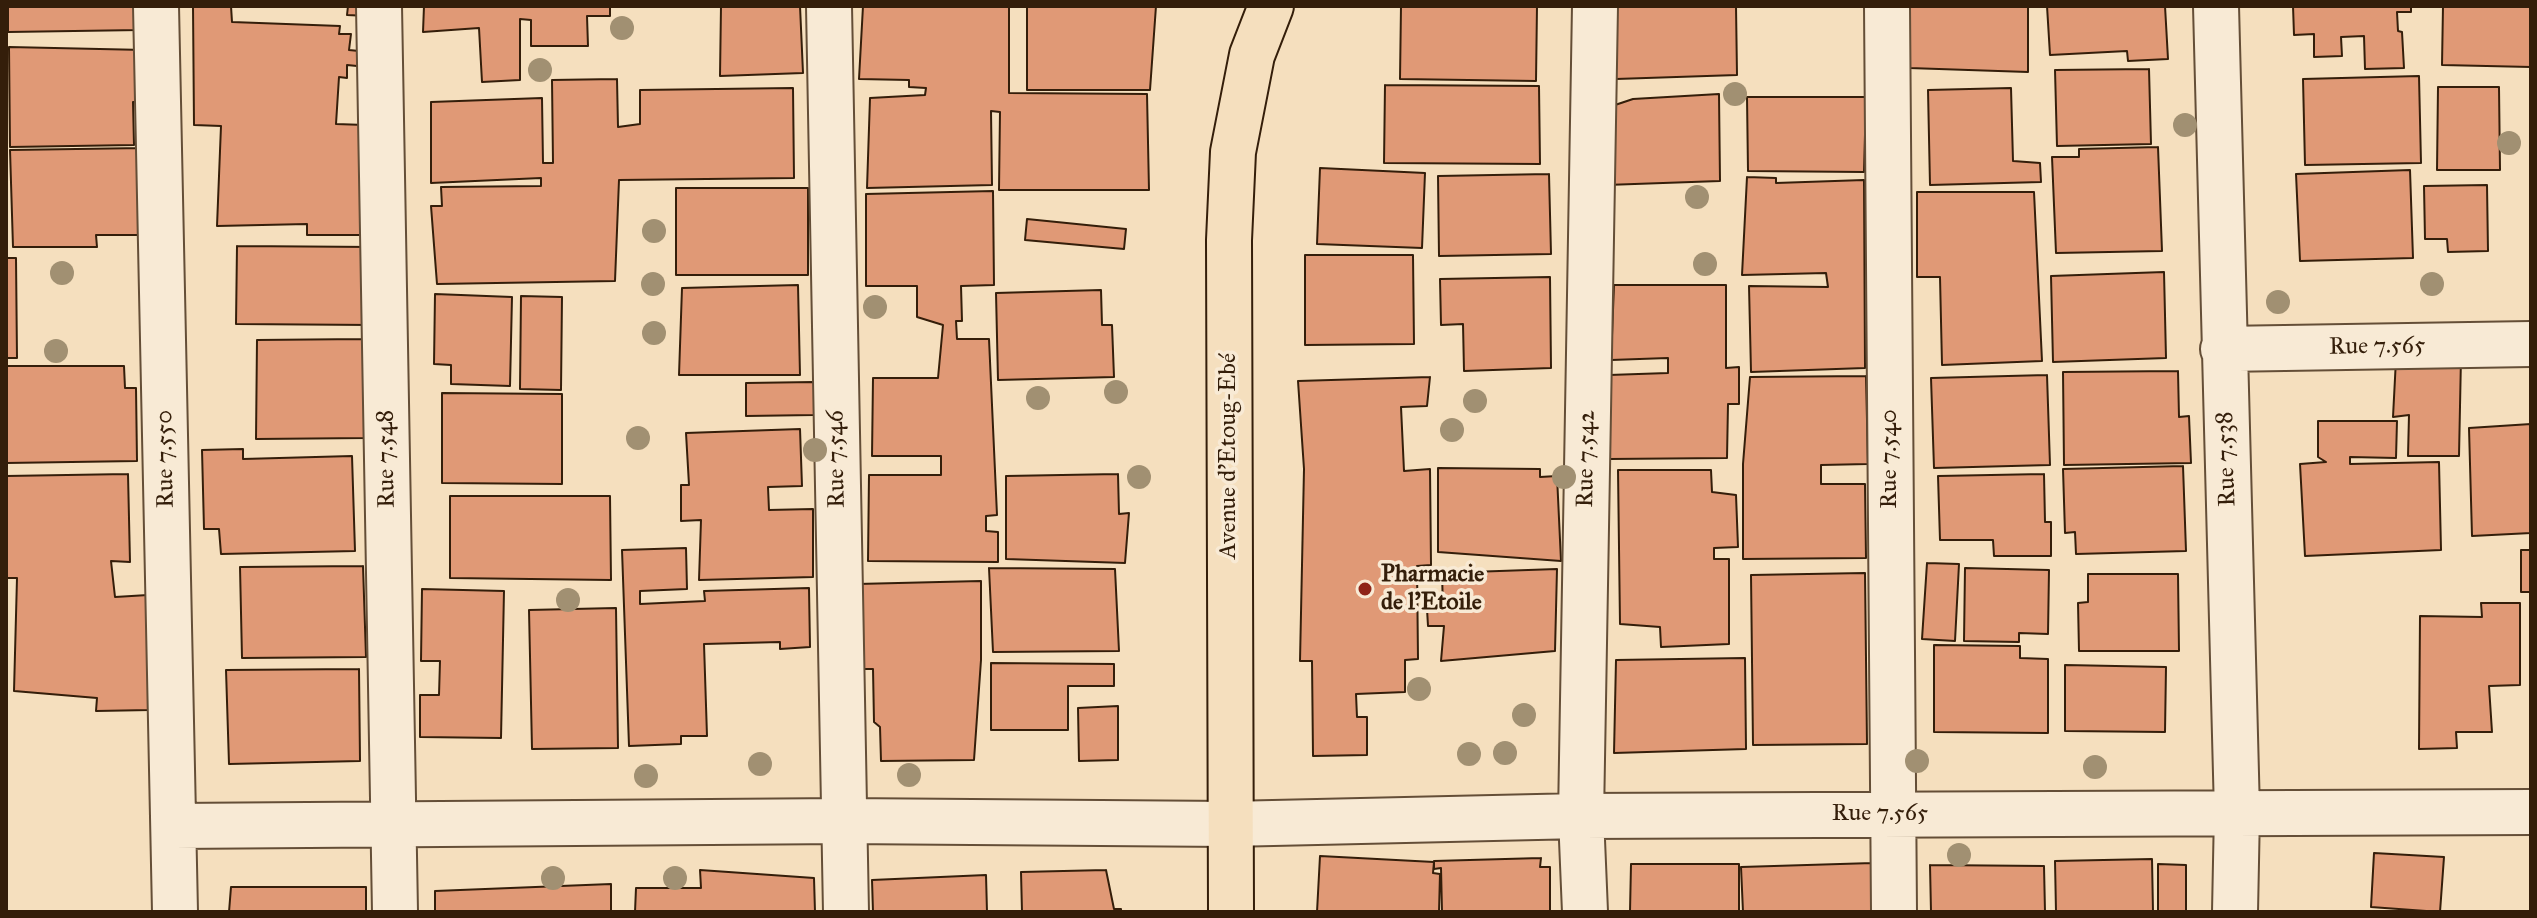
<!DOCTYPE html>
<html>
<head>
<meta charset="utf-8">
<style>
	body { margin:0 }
	#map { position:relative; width:2537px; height:918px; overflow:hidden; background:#f5dfbe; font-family:"IM FELL Great Primer",serif }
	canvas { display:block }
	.frame { position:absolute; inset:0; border:8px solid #341e0a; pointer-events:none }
</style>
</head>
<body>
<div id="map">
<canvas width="2537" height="918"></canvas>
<div class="frame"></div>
</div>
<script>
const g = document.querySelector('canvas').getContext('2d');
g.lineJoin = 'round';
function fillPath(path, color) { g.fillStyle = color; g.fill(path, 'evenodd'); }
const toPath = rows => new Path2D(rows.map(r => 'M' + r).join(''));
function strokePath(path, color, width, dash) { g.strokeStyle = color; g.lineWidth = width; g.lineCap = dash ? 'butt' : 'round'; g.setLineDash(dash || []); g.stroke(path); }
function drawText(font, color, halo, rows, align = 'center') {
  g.font = font + ' "IM FELL Great Primer",serif'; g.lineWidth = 7; g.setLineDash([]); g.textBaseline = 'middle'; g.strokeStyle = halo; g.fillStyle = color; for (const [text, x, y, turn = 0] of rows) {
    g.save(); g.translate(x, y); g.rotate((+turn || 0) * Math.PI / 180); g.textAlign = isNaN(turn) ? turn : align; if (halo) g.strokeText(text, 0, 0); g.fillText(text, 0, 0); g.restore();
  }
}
const building = toPath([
	[8,6,140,6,140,30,8,32,8,6],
	[193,6,231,6,232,22,340,26,339,34,351,34,349,50,369,52,367,67,347,65,347,78,339,77,336,124,365,125,368,235,307,235,307,224,217,226,221,126,194,125,193,6],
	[348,6,251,7,368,6,368,16,347,15,348,6],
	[424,6,610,6,610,16,587,16,588,46,531,46,531,20,520,19,520,80,482,82,479,28,423,32,424,6],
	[721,6,800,6,803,73,720,76,721,6],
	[863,6,1009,6,1009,93,1147,94,1149,190,999,190,1000,112,991,111,992,185,867,188,870,98,925,95,926,88,909,87,909,80,859,79,863,6],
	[1027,6,1156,6,1150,90,1027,90,1027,6],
	[1401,6,1537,6,1536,81,1400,79,1401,6],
	[1615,6,1736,6,1737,75,1616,79,1615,6],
	[1907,6,2028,6,2028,72,1909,68,1907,6],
	[2047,6,2165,6,2168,59,2128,61,2127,51,2050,55,2047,6],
	[2293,6,2411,6,2411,12,2397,12,2398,31,2402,32,2404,68,2365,69,2364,36,2341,37,2342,56,2314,57,2314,34,2294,35,2293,6],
	[2443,6,2531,6,2531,67,2442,65,2443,6],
	[9,47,145,50,146,103,133,102,134,145,10,147,9,47],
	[2149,69,2151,144,2057,146,2055,70,2149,69],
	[2419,76,2421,163,2305,165,2303,79,2419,76],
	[617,79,618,127,640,124,640,90,793,88,794,178,619,180,615,281,437,284,431,206,442,206,441,187,541,186,541,178,431,183,431,102,542,98,543,163,553,163,552,80,617,79],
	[1385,85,1539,86,1540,164,1384,163,1385,85],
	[2438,87,2499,87,2500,170,2437,170,2438,87],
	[2011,88,2013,161,2040,163,2041,182,1930,185,1928,90,2011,88],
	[1719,94,1720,181,1606,185,1606,108,1633,99,1719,94],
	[1747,97,1866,97,1864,172,1748,171,1747,97],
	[2158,147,2162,251,2056,253,2052,157,2079,157,2079,149,2158,147],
	[143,148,145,235,96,235,97,247,13,247,10,150,143,148],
	[1320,168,1425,173,1422,248,1317,244,1320,168],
	[2410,170,2413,258,2300,261,2296,174,2410,170],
	[1549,174,1551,254,1439,256,1438,176,1549,174],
	[1747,177,1776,178,1776,183,1864,180,1865,368,1751,372,1749,286,1828,287,1826,273,1742,275,1747,177],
	[2487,185,2488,251,2448,252,2447,239,2425,239,2424,186,2487,185],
	[676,188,808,188,808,275,676,275,676,188],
	[993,191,994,285,961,286,962,321,956,321,957,339,989,339,997,515,986,516,986,531,998,532,998,562,868,561,869,475,941,475,941,456,872,456,873,378,938,378,943,325,917,317,917,286,866,286,866,194,993,191],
	[1917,192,2034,192,2042,361,1942,365,1940,277,1917,277,1917,192],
	[1027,219,1126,229,1124,249,1025,240,1027,219],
	[237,246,373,247,372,325,236,324,237,246],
	[1305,255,1413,255,1414,344,1305,345,1305,255],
	[6,258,16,258,17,358,6,358,6,258],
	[2164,272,2166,358,2053,362,2051,276,2164,272],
	[1550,277,1551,368,1464,371,1463,324,1441,325,1440,279,1550,277],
	[798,285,800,375,679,375,682,288,798,285],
	[1614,285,1726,285,1726,368,1739,367,1739,404,1728,404,1727,458,1609,459,1609,375,1668,373,1668,358,1611,360,1614,285],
	[1101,290,1102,325,1112,325,1114,377,998,380,996,293,1101,290],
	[435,294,512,297,510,386,451,384,451,365,434,364,435,294],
	[521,296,562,297,561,390,520,389,521,296],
	[364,339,367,438,256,439,257,340,364,339],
	[2461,357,2459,456,2408,456,2409,415,2393,417,2396,359,2461,357],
	[6,366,124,366,125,388,136,388,137,461,6,463,6,366],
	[2178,371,2179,417,2189,416,2191,463,2064,465,2063,372,2178,371],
	[2047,375,2050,465,1934,468,1931,378,2047,375],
	[1866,376,1868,464,1821,465,1821,484,1865,484,1866,558,1743,559,1743,464,1750,377,1866,376],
	[1430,377,1427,406,1401,407,1404,471,1430,469,1431,565,1417,566,1418,659,1405,660,1405,692,1356,694,1357,717,1367,717,1367,755,1313,756,1312,661,1300,661,1304,469,1298,381,1430,377],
	[814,382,814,415,746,416,746,383,814,382],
	[442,393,562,394,562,484,442,483,442,393],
	[2318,421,2397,421,2396,458,2350,457,2350,464,2439,462,2441,550,2305,556,2300,464,2326,462,2318,457,2318,421],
	[2531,424,2531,533,2472,536,2469,428,2531,424],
	[800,429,802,486,768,487,769,510,813,509,813,577,699,580,701,520,681,521,681,485,689,485,686,433,800,429],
	[243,449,243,459,352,456,355,551,221,554,219,529,204,529,202,450,243,449],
	[2183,466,2186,551,2076,554,2075,532,2065,533,2063,469,2183,466],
	[1438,468,1540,469,1540,477,1557,476,1561,561,1438,552,1438,468],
	[1618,470,1711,470,1712,492,1736,495,1738,547,1714,548,1714,559,1729,559,1729,644,1661,647,1660,627,1620,624,1618,470],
	[128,474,130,562,111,561,115,597,148,595,150,710,96,711,97,698,14,691,17,578,6,578,6,476,128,474],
	[1118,474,1119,514,1129,513,1125,563,1006,559,1006,476,1118,474],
	[2044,474,2045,522,2051,522,2051,556,1994,556,1993,540,1940,540,1938,476,2044,474],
	[450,496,610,496,611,580,450,578,450,496],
	[686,548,687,589,640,591,640,604,705,601,704,591,809,588,810,647,780,649,780,642,704,644,707,736,681,736,681,744,629,746,622,550,686,548],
	[2521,550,2531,550,2531,592,2521,592,2521,550],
	[1927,563,1959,564,1955,641,1922,639,1927,563],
	[363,566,366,657,242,658,240,567,363,566],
	[989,568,1115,569,1119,651,993,652,989,568],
	[1965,568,2049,570,2048,634,2019,633,2019,642,1964,641,1965,568],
	[1557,569,1555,651,1441,661,1444,626,1428,626,1427,609,1443,609,1442,573,1557,569],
	[1865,573,1867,744,1753,745,1751,575,1865,573],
	[2088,574,2178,574,2179,651,2079,651,2078,603,2088,602,2088,574],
	[981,581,981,660,974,760,881,761,880,727,874,722,873,669,859,669,857,584,981,581],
	[422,589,504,591,501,738,420,737,420,695,439,695,440,661,421,661,422,589],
	[2481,603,2520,603,2520,685,2489,686,2492,732,2456,732,2457,748,2419,749,2420,616,2482,617,2481,603],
	[616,608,618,748,532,749,529,610,616,608],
	[1934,645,2020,646,2020,658,2048,659,2048,733,1934,732,1934,645],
	[1745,658,1746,749,1614,753,1616,660,1745,658],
	[991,663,1114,664,1114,686,1068,686,1068,730,991,730,991,663],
	[2065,665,2166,667,2165,732,2065,731,2065,665],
	[359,669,360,761,229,764,226,670,359,669],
	[1118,706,1118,760,1079,761,1078,708,1118,706],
	[2374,853,2444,857,2440,912,2371,907,2374,853],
	[1320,856,1434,862,1433,873,1440,874,1439,912,1317,912,1320,856],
	[1541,858,1540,867,1550,867,1550,912,1442,912,1441,868,1434,869,1434,861,1541,858],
	[2152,859,2153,912,2056,912,2055,861,2152,859],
	[1873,863,1875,912,1743,912,1741,867,1873,863],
	[1631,864,1739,864,1739,912,1630,912,1631,864],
	[2158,864,2186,865,2186,912,2158,912,2158,864],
	[1930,865,2044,866,2045,912,1931,912,1930,865],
	[700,870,814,878,815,912,635,912,636,888,701,888,700,870],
	[1106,870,1114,909,1121,909,1121,912,1022,912,1021,872,1106,870],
	[986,875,987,912,873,912,872,880,986,875],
	[611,884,611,912,435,912,435,891,611,884],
	[231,887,366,887,366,912,229,912,231,887]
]);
const minor = toPath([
	[156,6,175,912],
	[379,6,395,912],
	[829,6,846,912],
	[1887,6,1894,912],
	[2216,6,2237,812,2235,912],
	[2223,349,2531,344],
	[174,826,844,821,1229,824,1581,816,2531,812],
	[1585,912,1581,816,1595,6]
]);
const major = toPath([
	[1231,912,1229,240,1233,152,1252,55,1271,6]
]);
const trees = [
	[622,28],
	[540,70],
	[1735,94],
	[2185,125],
	[2509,143],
	[1697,197],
	[654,231],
	[1705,264],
	[62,273],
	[653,284],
	[2432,284],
	[2278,302],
	[875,307],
	[654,333],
	[56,351],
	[1116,392],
	[1038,398],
	[1475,401],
	[1452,430],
	[638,438],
	[815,450],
	[1139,477],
	[1564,477],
	[568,600],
	[1419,689],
	[1524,715],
	[1505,753],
	[1469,754],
	[1917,761],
	[760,764],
	[2095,767],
	[909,775],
	[646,776],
	[1959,855],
	[553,878],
	[675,878]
];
const markers = [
	[1365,589,8,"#8f2418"]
];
const streetNames = [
	["Rue 7.565",2377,347,-1],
	["Avenue d'Etoug-Ebé",1229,456,-90],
	["Rue 7.550",166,459,-91],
	["Rue 7.548",387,459,-91],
	["Rue 7.546",837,459,-91],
	["Rue 7.542",1587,459,-89],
	["Rue 7.540",1890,459,-90],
	["Rue 7.538",2227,459,-92],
	["Rue 7.565",1880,814]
];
const poiNames = [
	["Pharmacie",1381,575],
	["de l'Etoile",1381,603]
];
fillPath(building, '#e09976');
strokePath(building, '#341e0a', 2);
strokePath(minor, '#644e37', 48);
strokePath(major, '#341e0a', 48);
strokePath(minor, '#f8ead5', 44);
strokePath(major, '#f5dfbe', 44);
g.fillStyle = '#a19072';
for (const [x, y] of trees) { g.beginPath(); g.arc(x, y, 12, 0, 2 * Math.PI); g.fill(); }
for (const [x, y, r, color] of markers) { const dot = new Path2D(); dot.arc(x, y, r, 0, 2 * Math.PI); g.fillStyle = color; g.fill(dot); strokePath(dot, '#f8ead5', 3); }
drawText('24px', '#341e0a', '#f8ead5', streetNames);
drawText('bold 24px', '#341e0a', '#f8ead5', poiNames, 'left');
</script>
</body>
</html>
